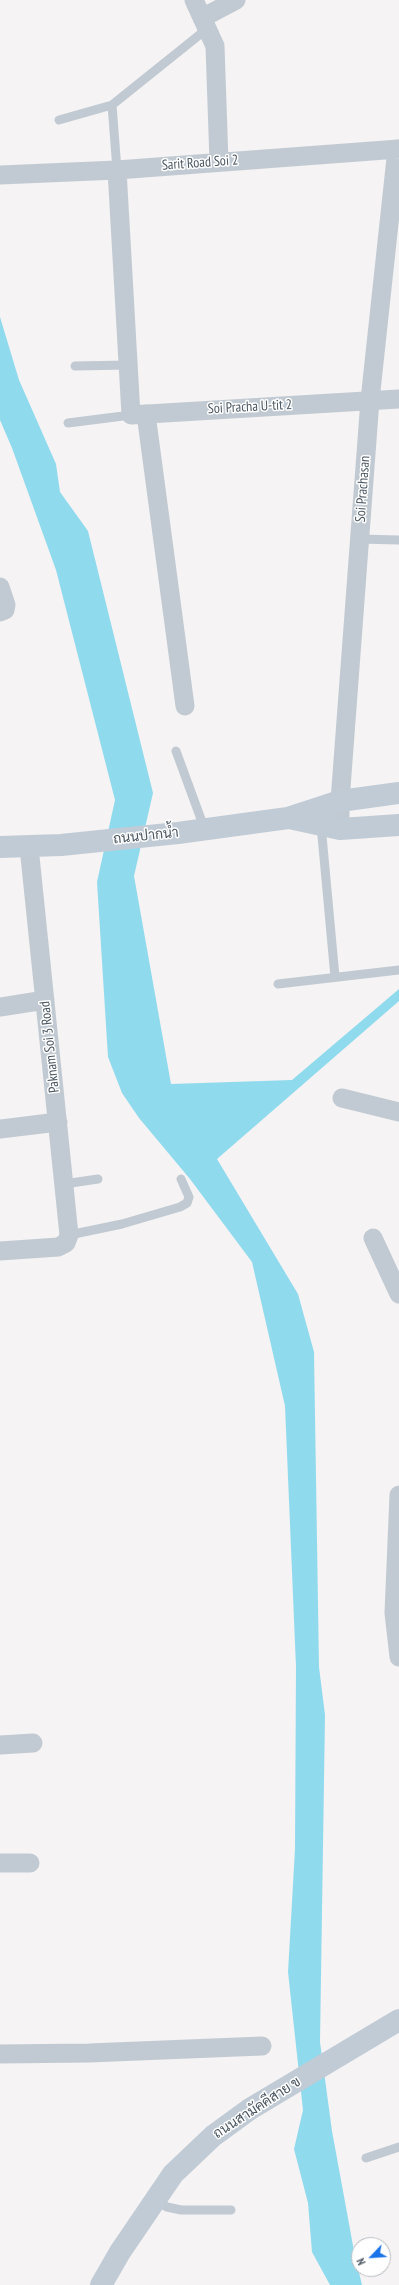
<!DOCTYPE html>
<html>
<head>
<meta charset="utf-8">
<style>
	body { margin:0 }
	#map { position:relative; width:399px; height:2285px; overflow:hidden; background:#f5f3f3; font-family:"PT Sans Narrow",sans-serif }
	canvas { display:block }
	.north { position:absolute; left:351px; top:2237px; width:40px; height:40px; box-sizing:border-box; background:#fff; border:1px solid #b7bbc0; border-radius:50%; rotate:245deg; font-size:11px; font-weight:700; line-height:16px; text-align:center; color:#4a5661 }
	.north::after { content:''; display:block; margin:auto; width:14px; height:18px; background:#1a73e8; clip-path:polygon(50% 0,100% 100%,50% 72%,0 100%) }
</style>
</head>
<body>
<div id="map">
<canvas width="399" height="2285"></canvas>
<div class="north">N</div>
</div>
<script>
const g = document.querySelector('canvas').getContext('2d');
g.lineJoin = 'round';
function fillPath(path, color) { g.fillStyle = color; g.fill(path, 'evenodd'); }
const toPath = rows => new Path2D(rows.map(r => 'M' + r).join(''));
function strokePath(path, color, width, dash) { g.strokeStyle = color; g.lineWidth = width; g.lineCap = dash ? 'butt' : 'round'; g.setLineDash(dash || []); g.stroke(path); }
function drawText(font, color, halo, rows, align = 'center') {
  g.font = font + ' "PT Sans Narrow",Sarabun,sans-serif'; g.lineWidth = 3; g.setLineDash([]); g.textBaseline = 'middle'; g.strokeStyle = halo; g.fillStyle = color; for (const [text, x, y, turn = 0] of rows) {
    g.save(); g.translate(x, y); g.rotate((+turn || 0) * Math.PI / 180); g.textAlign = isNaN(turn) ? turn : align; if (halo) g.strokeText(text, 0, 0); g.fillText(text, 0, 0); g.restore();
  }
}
const water = toPath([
	[0,317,19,380,56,464,60,492,88,531,153,793,134,876,171,1084,292,1080,399,989,399,1001,217,1159,298,1294,314,1352,319,1667,325,1715,320,2042,332,2131,354,2251,362,2285,330,2285,312,2252,308,2203,294,2149,303,2110,288,1972,295,1849,296,1667,285,1406,252,1262,190,1179,139,1118,122,1093,108,1057,97,882,115,800,56,570,12,448,0,420]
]);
const lane = toPath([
	[112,105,117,170],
	[59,120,112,105,208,28],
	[75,366,128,365],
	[68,423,131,415],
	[359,539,399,540],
	[176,751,205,830],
	[321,825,335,977],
	[278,984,399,970],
	[64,1184,98,1179],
	[69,1235,122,1224,180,1207,187,1203,189,1197,181,1179],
	[366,2158,399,2147],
	[155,2200,167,2207,181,2210,231,2210]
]);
const street = toPath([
	[194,0,215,46,219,162],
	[202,18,236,0],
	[117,170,131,415,399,399],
	[0,175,117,170,399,149],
	[146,414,185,706],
	[0,587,6,605,5,610,0,612],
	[340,829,340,801,370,400,397,149],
	[0,1007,45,1000],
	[342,1098,399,1112],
	[0,1129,58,1122],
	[373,1238,399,1294],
	[0,1251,58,1247,66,1243,69,1235,29,847],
	[399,1495,394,1613,399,1657],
	[0,1745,33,1743],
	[0,1863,30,1863],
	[0,2054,89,2053,262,2046]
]);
const secondary = toPath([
	[289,818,340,829,399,825],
	[0,847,61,845,178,833,288,818,340,801,399,793],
	[101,2285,120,2252,173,2174,213,2136,250,2109,399,2020]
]);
const streetNames = [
	["Sarit Road Soi 2",200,163,-4],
	["Soi Pracha U-tit 2",250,407,-3],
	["Soi Prachasan",363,489,-86],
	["ถนนปากน้ำ",146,836,-6],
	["Paknam Soi 3 Road",50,1047,-96],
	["ถนนสามัคคีสาย ข",257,2108,-33]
];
fillPath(water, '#90daee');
strokePath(lane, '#c1cad2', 9);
strokePath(street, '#c1cad2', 19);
strokePath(secondary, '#c1cbd6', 22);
drawText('14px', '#4a5661', '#fff', streetNames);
</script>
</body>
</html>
